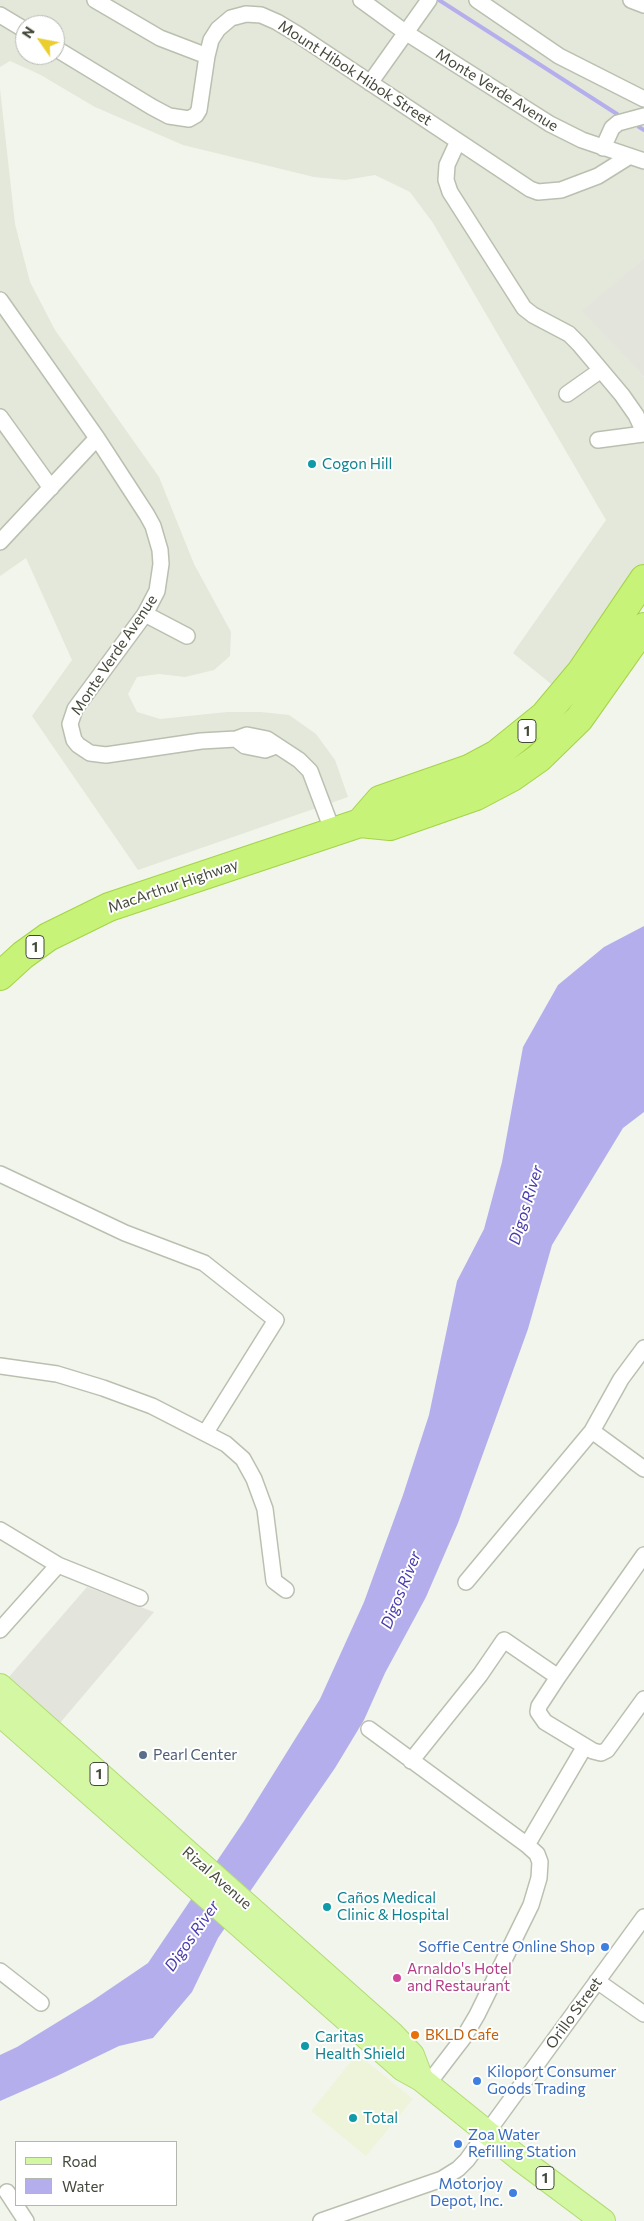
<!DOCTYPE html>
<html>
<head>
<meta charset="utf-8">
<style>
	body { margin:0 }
	#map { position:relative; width:644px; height:2221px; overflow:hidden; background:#f1f5ec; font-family:Commissioner,sans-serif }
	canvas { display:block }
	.legend { position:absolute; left:15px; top:2141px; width:162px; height:65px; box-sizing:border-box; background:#fff; border:1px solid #b4b6b0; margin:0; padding:6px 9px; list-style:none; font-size:15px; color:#44493a }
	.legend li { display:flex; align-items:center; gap:10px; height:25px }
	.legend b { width:25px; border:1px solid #b4b6b0 }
	.north { position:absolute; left:15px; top:15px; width:50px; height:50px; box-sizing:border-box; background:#fff; border:1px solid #b4b6b0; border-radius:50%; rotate:303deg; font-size:14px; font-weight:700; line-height:20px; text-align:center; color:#44493a }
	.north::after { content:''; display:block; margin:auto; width:18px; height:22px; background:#eace2e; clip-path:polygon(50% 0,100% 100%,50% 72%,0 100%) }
</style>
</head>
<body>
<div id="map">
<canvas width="644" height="2221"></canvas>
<ul class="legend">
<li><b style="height:6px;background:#d4f7a3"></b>Road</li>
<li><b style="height:14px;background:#b4aeec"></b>Water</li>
</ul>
<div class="north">N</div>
</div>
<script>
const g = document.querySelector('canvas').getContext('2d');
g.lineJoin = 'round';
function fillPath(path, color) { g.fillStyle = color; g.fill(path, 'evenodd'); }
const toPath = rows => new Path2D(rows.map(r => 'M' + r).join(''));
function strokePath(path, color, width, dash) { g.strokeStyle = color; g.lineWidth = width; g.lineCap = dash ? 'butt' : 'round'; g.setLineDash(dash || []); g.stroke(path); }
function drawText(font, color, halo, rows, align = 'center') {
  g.font = font + ' Commissioner,sans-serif'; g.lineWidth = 4; g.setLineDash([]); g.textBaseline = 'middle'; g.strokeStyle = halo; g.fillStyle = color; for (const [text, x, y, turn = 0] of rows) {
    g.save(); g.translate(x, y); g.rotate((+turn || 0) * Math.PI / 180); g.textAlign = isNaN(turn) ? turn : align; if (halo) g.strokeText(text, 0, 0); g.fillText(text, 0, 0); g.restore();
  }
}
const residential = toPath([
	[0,0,644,0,644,258,583,311,644,377,644,571,561,692,513,653,606,520,433,223,410,192,375,175,345,180,314,177,183,145,95,107,39,74,10,61,0,67],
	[25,25,55,25,55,55,25,55],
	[0,89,15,224,30,282,55,330,159,477,194,564,231,632,230,656,214,670,185,677,159,674,137,677,128,694,137,712,160,719,227,712,261,712,289,715,316,734,335,760,348,797,138,870,32,716,72,660,26,558,0,576]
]);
const commercial = toPath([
	[357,2054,413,2099,366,2156,311,2111]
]);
const industrial = toPath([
	[644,258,644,377,582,311],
	[87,1587,154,1612,60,1723,8,1678]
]);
const water = toPath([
	[644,926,644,1112,623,1128,552,1245,528,1329,458,1523,426,1597,385,1673,364,1720,335,1768,218,1938,192,1992,153,2038,119,2046,57,2076,0,2101,0,2055,17,2047,92,2001,148,1963,244,1821,320,1699,364,1602,403,1495,429,1415,457,1281,484,1229,502,1162,523,1047,558,985,604,947]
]);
const stream = toPath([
	[439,0,617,114],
	[639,127,644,130]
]);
const street = toPath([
	[95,0,160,38,207,56],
	[361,0,405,32,550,124,582,140,644,161],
	[477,0,559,56,644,99],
	[631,0,644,5],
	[0,15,25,30],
	[55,48,152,107,169,116,189,119,196,115,199,110,207,56,211,40,218,29,231,18,246,14,261,15,277,22,297,34,530,189,538,192,561,190,598,176,630,156],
	[370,83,429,0],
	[458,141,447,165,446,180,450,192,524,308,533,315,569,334,579,344,622,395,636,415,644,432],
	[603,148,612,128,618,123,644,116],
	[0,300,97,438,147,515,153,526,160,550,161,564,157,591,145,614,75,709,70,724,74,740,78,745,90,753,106,755,201,741,236,739,247,735,267,739,299,760,310,771,333,832],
	[567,394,601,370],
	[0,417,51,488],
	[598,440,644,434],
	[0,542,97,438],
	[145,614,187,636],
	[236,739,245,746,265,750,276,746],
	[0,1174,125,1233,204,1263,276,1320,206,1432],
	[0,1366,57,1374,103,1388,152,1406,226,1444,243,1459,254,1479,265,1509,274,1581,286,1590],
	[592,1431,644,1469],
	[0,1530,58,1565,140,1598],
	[644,1555,558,1677,539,1706,538,1712,545,1722,593,1751,601,1753,607,1750,644,1699],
	[466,1582,592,1431,621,1379,644,1348],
	[0,1630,58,1565],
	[369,1729,527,1845,537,1854,540,1862,539,1878,531,1905,477,2015,464,2037,428,2084],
	[411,1761,480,1675,504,1640,558,1677],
	[527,1845,585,1746],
	[0,1971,41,2003],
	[597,1981,644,2014],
	[7,2192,26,2221],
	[321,2221,442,2179,458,2169,467,2160,644,1917]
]);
const primary = toPath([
	[0,1686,392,2034,412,2055,421,2079],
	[0,1714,403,2069,421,2079,520,2159,603,2221]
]);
const highway = toPath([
	[360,823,380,800,469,769,497,754,544,716,581,672,644,579],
	[0,976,23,955,48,937,109,907,360,823,390,826,476,796,512,777,539,758,579,719,644,627]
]);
const markers = [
	[312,464,5,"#0f9aa8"],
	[143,1755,5,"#5c6f8a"],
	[327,1907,5,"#0f9aa8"],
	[605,1947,5,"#3f7fe0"],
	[397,1978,5,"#d1479c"],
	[415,2035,5,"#e8710a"],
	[305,2046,5,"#0f9aa8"],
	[477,2081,5,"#3f7fe0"],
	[353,2118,5,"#0f9aa8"],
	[458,2144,5,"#3f7fe0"],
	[513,2193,5,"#3f7fe0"]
];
const shields = [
	[527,731,18],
	[35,947,18],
	[99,1774,18],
	[545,2178,18]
];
const shieldNames = [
	["1",527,731],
	["1",35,947],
	["1",99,1774],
	["1",545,2178]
];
const streetNames = [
	["Mount Hibok Hibok Street",355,73,33],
	["Monte Verde Avenue",497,90,32],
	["Monte Verde Avenue",114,655,-56],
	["MacArthur Highway",173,886,-19],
	["Rizal Avenue",217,1878,41],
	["Orillo Street",574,2013,-54]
];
const cultureNames = [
	["Cogon Hill",322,464],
	["Caños Medical",337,1898],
	["Clinic & Hospital",337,1915],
	["Caritas",315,2037],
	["Health Shield",315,2054],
	["Total",363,2118]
];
const serviceNames = [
	["Pearl Center",153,1755]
];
const shopNames = [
	["Soffie Centre Online Shop",595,1947],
	["Kiloport Consumer",487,2072,"left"],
	["Goods Trading",487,2089,"left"],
	["Zoa Water",468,2135,"left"],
	["Refilling Station",468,2152,"left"],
	["Motorjoy",503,2184],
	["Depot, Inc.",503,2201]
];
const hotelNames = [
	["Arnaldo's Hotel",407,1969],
	["and Restaurant",407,1986]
];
const foodNames = [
	["BKLD Cafe",425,2035]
];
const waterNames = [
	["Digos River",526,1205,-73],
	["Digos River",401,1590,-68],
	["Digos River",192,1936,-55]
];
fillPath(residential, '#e3e8da');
fillPath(commercial, '#edf4d9');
fillPath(industrial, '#e3e5dd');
fillPath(water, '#b4aeec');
strokePath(stream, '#b4aeec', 4);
strokePath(street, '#bac0af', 18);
strokePath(primary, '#b2dc73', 26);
strokePath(highway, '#a5d348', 30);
strokePath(street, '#fff', 15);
strokePath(primary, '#d4f7a3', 24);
strokePath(highway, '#c6f378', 28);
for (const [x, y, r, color] of markers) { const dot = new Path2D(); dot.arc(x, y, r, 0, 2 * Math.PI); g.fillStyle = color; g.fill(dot); strokePath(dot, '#fff', 2); }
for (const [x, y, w] of shields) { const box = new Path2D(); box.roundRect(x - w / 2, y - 11.5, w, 23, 4); g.fillStyle = '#fff'; g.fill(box); strokePath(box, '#44493a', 1); }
drawText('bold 14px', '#44493a', null, shieldNames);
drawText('15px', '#44493a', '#fff', streetNames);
drawText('15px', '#0d838f', '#fff', cultureNames, 'left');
drawText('15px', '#4e5e75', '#fff', serviceNames, 'left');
drawText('15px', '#366cbe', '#fff', shopNames, 'right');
drawText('15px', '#b23c85', '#fff', hotelNames, 'left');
drawText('15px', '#c56008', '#fff', foodNames, 'left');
drawText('italic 16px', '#483aae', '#fff', waterNames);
</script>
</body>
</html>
